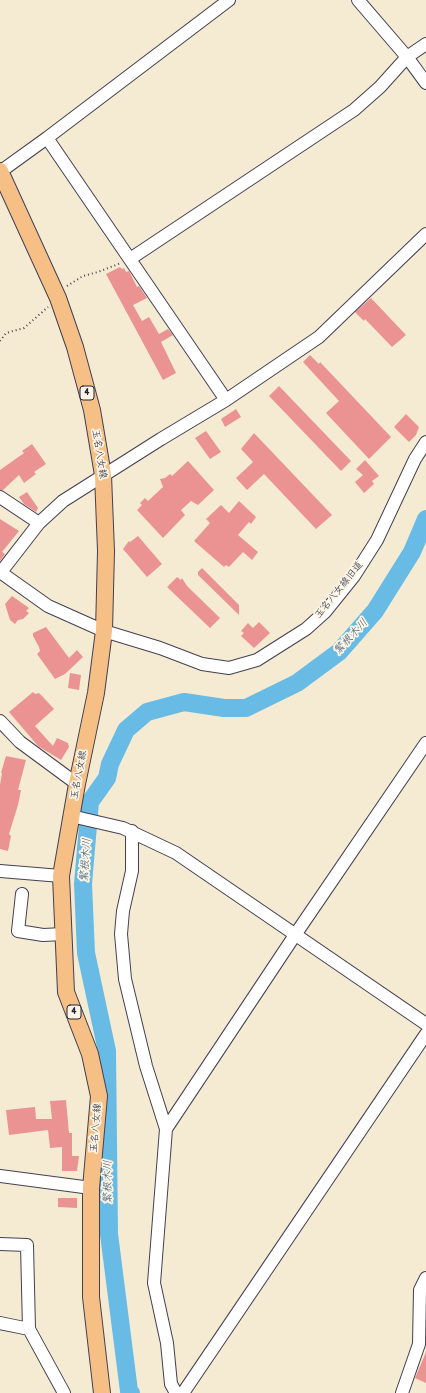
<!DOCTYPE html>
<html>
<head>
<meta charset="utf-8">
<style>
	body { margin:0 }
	canvas { display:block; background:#f5ebd3 }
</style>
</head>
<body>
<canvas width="426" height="1393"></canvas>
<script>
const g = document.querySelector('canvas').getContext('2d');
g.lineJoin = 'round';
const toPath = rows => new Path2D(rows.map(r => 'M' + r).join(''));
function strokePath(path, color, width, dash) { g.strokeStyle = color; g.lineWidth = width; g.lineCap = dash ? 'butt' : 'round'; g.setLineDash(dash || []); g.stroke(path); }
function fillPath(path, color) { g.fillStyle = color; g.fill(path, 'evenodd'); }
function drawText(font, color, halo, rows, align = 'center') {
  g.font = font + ' "Balsamiq Sans","Klee One",sans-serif'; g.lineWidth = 3.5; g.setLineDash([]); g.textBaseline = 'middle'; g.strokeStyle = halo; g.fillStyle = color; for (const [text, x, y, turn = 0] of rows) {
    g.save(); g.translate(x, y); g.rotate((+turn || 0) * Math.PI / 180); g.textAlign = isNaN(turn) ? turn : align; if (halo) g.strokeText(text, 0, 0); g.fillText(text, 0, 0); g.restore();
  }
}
const river = toPath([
	[131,1393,129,1391,109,1234,107,1051,86,953,83,884,90,802,107,778,110,764,126,730,147,712,184,702,224,708,246,708,297,683,339,652,375,611,412,552,426,519]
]);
const building = toPath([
	[120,267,122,269,124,268,126,272,129,271,137,287,139,286,147,298,133,305,142,321,149,317,159,334,168,329,173,335,161,342,176,373,163,380,106,274],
	[371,298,406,335,392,347,365,319,364,321,355,312],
	[310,355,319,364,320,362,391,437,369,459,326,413,339,401,303,362],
	[279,386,351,461,341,471,269,396],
	[236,409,241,417,225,427,221,419],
	[406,414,419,427,416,435,409,442,394,427],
	[206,431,221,452,210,459,195,438],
	[254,433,332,515,316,529,264,474,247,490,236,478,253,462,241,449],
	[32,444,46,464,34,472,36,474,24,483,19,475,3,490,0,490,0,470,24,453,22,451],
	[365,460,379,476,372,481,374,484,364,493,355,482,363,475,356,469],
	[188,461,214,490,198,505,191,501,181,510,185,515,163,538,137,510,142,505,140,503,145,498,148,501,163,487,160,479,165,478,170,474,172,476],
	[27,492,38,508,36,512,24,504,19,497],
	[239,501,256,517,251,524,249,522,238,535,258,552,252,560,243,552,229,567,226,565,224,567,194,541,210,523,206,519,221,505,229,513],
	[0,519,19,531,2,552,5,554,0,561],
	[138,536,162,564,147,577,123,549,129,541,130,542],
	[202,568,239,605,239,615,198,575,198,572],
	[177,577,181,580,182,578,187,586,220,618,210,628,167,587],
	[12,596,29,608,26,611,29,613,23,619,18,620,15,624,10,620,5,604],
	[259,622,270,633,254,648,241,636,244,633,241,631,248,623,253,628],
	[46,627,69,658,77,650,83,657,65,674,55,679,37,654,40,651,39,647,33,636,33,633],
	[70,673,81,675,79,690,68,688],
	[33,692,35,694,39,693,43,697,54,709,35,726,53,746,57,738,68,743,69,747,61,760,38,746,9,712],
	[6,756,26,760,18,790,21,790,18,805,9,834,11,836,8,851,0,849,0,785,2,773,1,773],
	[66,1100,69,1133,72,1133,72,1156,79,1156,77,1171,62,1171,62,1147,50,1148,48,1130,9,1135,6,1110,35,1107,36,1119,52,1119,50,1101],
	[58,1198,77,1198,77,1208,58,1207],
	[426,1352,426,1383,415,1378]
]);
const path = toPath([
	[67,286,83,276,98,272,121,263],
	[0,341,6,333,24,328,48,307]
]);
const minor = toPath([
	[358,0,407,57,426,83],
	[47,138,226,400],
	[0,172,47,138,229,0],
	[130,259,354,110,380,87,407,57,426,44],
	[0,497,39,523],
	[0,572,48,606,104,631,160,648,202,664,229,668,257,660,306,629,325,612,354,576,377,540,415,459,426,442],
	[1,572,39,523,63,501,161,439,226,400,319,337,426,234],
	[0,721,20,742,77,784],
	[71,816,123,828,176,853,426,1024],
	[132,831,132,871,123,911,121,934,125,979,146,1066,166,1129,154,1283,167,1343,171,1384,176,1393],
	[0,871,61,876],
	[22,894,18,931,43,935,64,934],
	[166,1129,295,935,426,743],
	[0,1176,91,1188],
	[0,1244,27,1245,29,1329,64,1393],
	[0,1323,29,1329],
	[183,1393,426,1034],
	[402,1393,419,1344,420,1290,426,1278]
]);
const major = toPath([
	[0,171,58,298,75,347,92,410,103,475,106,551,104,631,96,693,77,784,61,876,66,992,90,1054,99,1096,91,1188,91,1297,102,1393]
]);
const shields = [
	[87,393,14],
	[74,1012,14]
];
const shieldNames = [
	["4",87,393],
	["4",74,1012]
];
const streetNames = [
	["玉名八女線",99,454,81],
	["玉名八女線旧道",339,590,-51],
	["玉名八女線",79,775,-79],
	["玉名八女線",96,1128,-85]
];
const waterNames = [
	["繁根木川",351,637,-47],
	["繁根木川",86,860,-86],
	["繁根木川",108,1182,-90]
];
strokePath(river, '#68bbe4', 18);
fillPath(building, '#eb9392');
strokePath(minor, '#424052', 14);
strokePath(major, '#424052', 18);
strokePath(path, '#424052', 2, [1, 3]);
strokePath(minor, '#fff', 12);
strokePath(major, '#f5bf86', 16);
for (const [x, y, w] of shields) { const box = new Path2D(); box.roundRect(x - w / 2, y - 7, w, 14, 3); g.fillStyle = '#fcf5e5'; g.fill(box); strokePath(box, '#22223b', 1); }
drawText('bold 9px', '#22223b', null, shieldNames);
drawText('10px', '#22223b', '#fcf5e5', streetNames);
drawText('italic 11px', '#3a5876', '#fcf5e5', waterNames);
</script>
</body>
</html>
